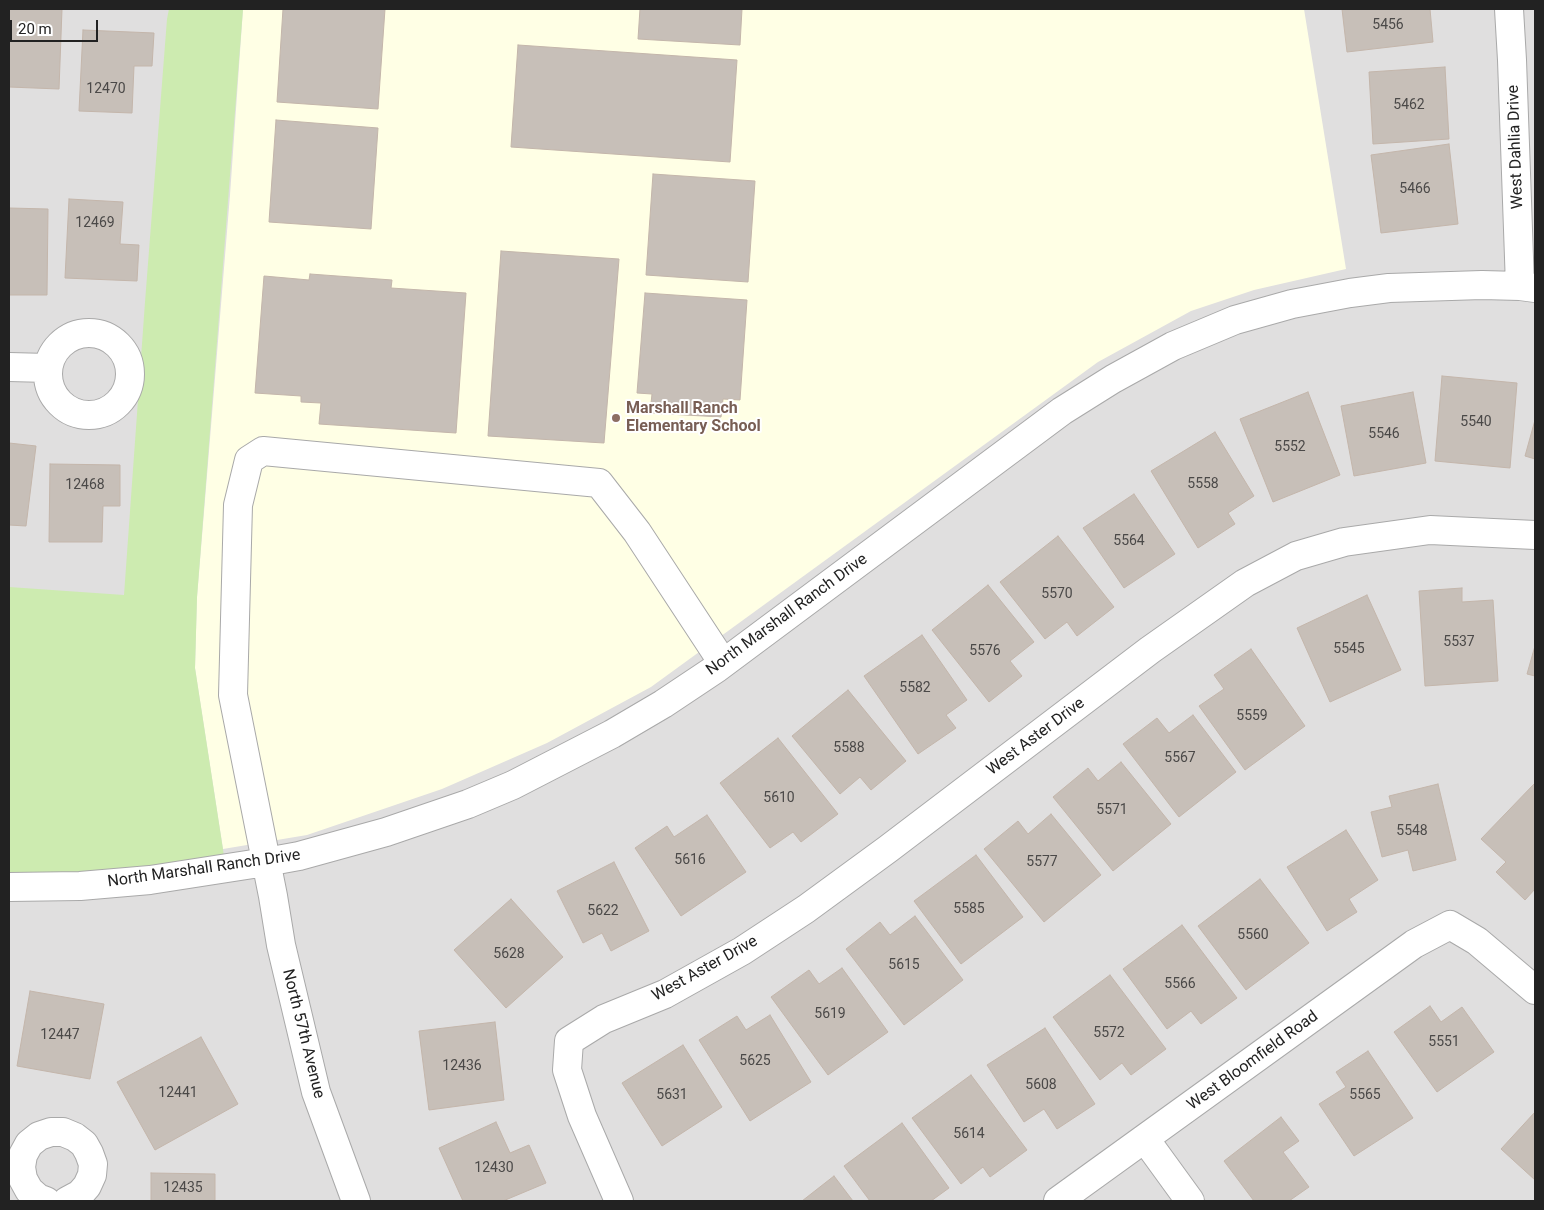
<!DOCTYPE html>
<html>
<head>
<meta charset="utf-8">
<style>
	body { margin:0 }
	#map { position:relative; width:1544px; height:1210px; overflow:hidden; background:#f2efe9; font-family:Roboto,sans-serif }
	canvas { display:block }
	.frame { position:absolute; inset:0; border:10px solid #222; pointer-events:none }
	.scale { position:absolute; left:10px; top:20px; width:88px; height:22px; box-sizing:border-box; border:2px solid #222; border-top:0; padding-left:6px; font-size:15px; line-height:18px; white-space:nowrap; color:#222; -webkit-text-stroke:4px #fff; paint-order:stroke }
</style>
</head>
<body>
<div id="map">
<canvas width="1544" height="1210"></canvas>
<div class="frame"></div>
<div class="scale">20 m</div>
</div>
<script>
const g = document.querySelector('canvas').getContext('2d');
g.lineJoin = 'round';
function fillPath(path, color) { g.fillStyle = color; g.fill(path, 'evenodd'); }
const toPath = rows => new Path2D(rows.map(r => 'M' + r).join(''));
function strokePath(path, color, width, dash) { g.strokeStyle = color; g.lineWidth = width; g.lineCap = dash ? 'butt' : 'round'; g.setLineDash(dash || []); g.stroke(path); }
function drawText(font, color, halo, rows, align = 'center') {
  g.font = font + ' Roboto,sans-serif'; g.lineWidth = 4; g.setLineDash([]); g.textBaseline = 'middle'; g.strokeStyle = halo; g.fillStyle = color; for (const [text, x, y, turn = 0] of rows) {
    g.save(); g.translate(x, y); g.rotate((+turn || 0) * Math.PI / 180); g.textAlign = isNaN(turn) ? turn : align; if (halo) g.strokeText(text, 0, 0); g.fillText(text, 0, 0); g.restore();
  }
}
const residential = toPath([
	[9,9,1535,9,1535,1201,9,1201]
]);
const education = toPath([
	[243,9,1304,9,1346,269,1254,290,1191,311,1098,362,651,687,547,743,442,789,307,835,223,849,195,668,197,597,230,195]
]);
const grass = toPath([
	[169,9,243,9,197,597,195,668,226,869,9,887,9,587,124,595,145,302,167,19]
]);
const building = toPath([
	[9,9,62,9,59,89,9,87,9,9],
	[283,9,385,9,378,109,277,102,283,9],
	[640,9,742,9,740,45,638,39,640,9],
	[1342,9,1430,9,1433,42,1347,52,1342,9],
	[83,30,154,33,152,66,134,66,132,113,79,111,83,30],
	[518,45,737,60,730,162,511,147,518,45],
	[1445,67,1449,139,1373,144,1369,72,1445,67],
	[276,120,378,128,371,229,269,222,276,120],
	[1449,144,1458,224,1381,233,1371,155,1449,144],
	[653,174,755,181,748,282,646,275,653,174],
	[69,199,123,202,120,244,139,245,137,281,65,278,69,199],
	[9,208,48,209,47,295,9,295,9,208],
	[501,251,619,259,604,443,488,436,501,251],
	[310,274,392,280,391,288,466,293,456,433,319,424,321,403,301,402,301,396,255,393,264,276,309,280,310,274],
	[645,293,747,300,740,400,723,399,721,417,650,413,652,394,637,393,645,293],
	[1442,376,1517,383,1510,468,1435,461,1442,376],
	[1308,392,1340,475,1273,502,1240,419,1308,392],
	[1413,392,1426,463,1354,476,1341,406,1413,392],
	[1535,420,1535,459,1525,456,1535,420],
	[1215,432,1254,496,1228,513,1235,524,1198,548,1151,471,1215,432],
	[9,443,36,446,26,526,9,525,9,443],
	[50,464,120,465,120,506,103,506,102,542,49,542,50,464],
	[1134,494,1175,554,1124,588,1083,528,1134,494],
	[1058,536,1114,607,1077,636,1067,622,1045,639,1000,582,1058,536],
	[988,585,1034,642,1010,661,1022,676,989,702,932,630,988,585],
	[1462,588,1462,602,1493,600,1498,681,1425,686,1419,591,1462,588],
	[1367,595,1401,670,1330,702,1297,628,1367,595],
	[922,635,967,700,946,715,956,728,918,754,864,676,922,635],
	[1535,646,1535,676,1527,674,1535,646],
	[1251,649,1305,726,1245,770,1199,706,1224,689,1214,675,1251,649],
	[848,690,906,761,871,790,860,777,840,794,792,736,848,690],
	[1193,715,1236,772,1179,817,1123,744,1157,718,1169,733,1193,715],
	[778,738,838,814,801,842,793,832,770,848,720,783,778,738],
	[1121,762,1171,824,1113,871,1053,797,1088,768,1098,781,1121,762],
	[1535,783,1535,889,1525,900,1496,872,1506,862,1481,839,1535,783],
	[1438,784,1456,860,1413,871,1408,850,1382,857,1371,812,1392,807,1389,796,1438,784],
	[1051,814,1101,875,1044,922,984,849,1018,821,1028,834,1051,814],
	[707,815,746,872,681,916,635,848,667,826,674,837,707,815],
	[1346,830,1378,880,1349,899,1357,912,1327,931,1287,867,1346,830],
	[976,855,1023,917,961,964,914,901,976,855],
	[614,862,649,931,611,951,602,933,583,943,557,891,614,862],
	[1260,879,1309,943,1246,990,1198,926,1260,879],
	[511,899,563,957,506,1008,454,950,511,899],
	[915,916,963,980,904,1025,846,949,880,922,890,935,915,916],
	[1182,925,1237,998,1201,1024,1191,1011,1167,1029,1123,969,1182,925],
	[842,968,888,1032,828,1075,771,997,809,970,819,984,842,968],
	[1110,975,1166,1049,1131,1075,1122,1063,1100,1080,1053,1017,1110,975],
	[30,991,104,1004,90,1079,17,1066,30,991],
	[1430,1006,1441,1022,1462,1007,1494,1052,1437,1092,1394,1032,1430,1006],
	[770,1015,811,1082,750,1121,699,1040,737,1016,746,1030,770,1015],
	[495,1022,504,1100,429,1110,419,1031,495,1022],
	[1045,1028,1095,1104,1057,1129,1044,1109,1024,1122,987,1065,1045,1028],
	[201,1037,238,1104,155,1150,117,1082,201,1037],
	[683,1045,722,1107,662,1146,622,1083,683,1045],
	[1368,1051,1413,1118,1354,1156,1319,1104,1346,1087,1336,1072,1368,1051],
	[971,1075,1027,1150,990,1177,983,1167,961,1184,912,1118,971,1075],
	[1535,1112,1535,1180,1501,1149,1535,1112],
	[1281,1117,1299,1141,1283,1152,1309,1187,1289,1201,1254,1201,1224,1161,1281,1117],
	[496,1122,510,1153,529,1145,546,1183,503,1201,463,1201,439,1148,496,1122],
	[902,1123,949,1188,931,1201,870,1201,844,1166,902,1123],
	[151,1173,215,1174,215,1201,151,1201,151,1173],
	[834,1176,853,1201,802,1201,834,1176]
]);
const minor = toPath([
	[1509,9,1512,60,1520,286],
	'48 374a41 41 0 1 1 82 0a41 41 0 1 1-82 0Z',
	[9,367,48,368],
	[9,887,80,886,150,880,266,862,299,856,386,832,468,804,513,785,612,734,663,704,717,668,1062,411,1113,379,1173,346,1235,320,1292,304,1350,293,1389,288,1482,285,1520,286,1535,288],
	[1145,1139,1190,1201],
	[46,1201,38,1198,29,1190,23,1179,21,1167,23,1155,29,1144,39,1136,51,1132,63,1132,75,1137,84,1144,89,1153,93,1164,92,1175,87,1186,80,1194,67,1201],
	[356,1201,316,1092,281,945,273,896,233,695,238,505,249,460,263,451,599,483,637,532,723,663],
	[619,1201,582,1116,567,1070,569,1041,604,1019,665,994,742,951,806,909,888,849,1150,650,1245,583,1296,556,1344,542,1430,530,1535,535],
	[1058,1201,1414,944,1450,925,1477,941,1535,990]
]);
const markers = [
	[616,418,5,"#8d6e63"]
];
const numberNames = [
	["5456",1388,25],
	["12470",106,89],
	["5462",1409,105],
	["5466",1415,189],
	["12469",95,223],
	["5540",1476,422],
	["5546",1384,434],
	["5552",1290,447],
	["5558",1203,484],
	["12468",85,485],
	["5564",1129,541],
	["5570",1057,594],
	["5537",1459,642],
	["5545",1349,649],
	["5576",985,651],
	["5582",915,688],
	["5559",1252,716],
	["5588",849,748],
	["5567",1180,758],
	["5610",779,798],
	["5571",1112,810],
	["5548",1412,831],
	["5616",690,860],
	["5577",1042,862],
	["5585",969,909],
	["5622",603,911],
	["5560",1253,935],
	["5628",509,954],
	["5615",904,965],
	["5566",1180,984],
	["5619",830,1014],
	["5572",1109,1033],
	["12447",60,1035],
	["5551",1444,1042],
	["5625",755,1061],
	["12436",462,1066],
	["5608",1041,1085],
	["12441",178,1093],
	["5631",672,1095],
	["5565",1365,1095],
	["5614",969,1134],
	["12430",494,1168],
	["12435",183,1188]
];
const streetNames = [
	["West Dahlia Drive",1516,147,-92],
	["North Marshall Ranch Drive",787,615,-36],
	["West Aster Drive",1036,737,-37],
	["North Marshall Ranch Drive",204,869,-8],
	["West Aster Drive",705,969,-29],
	["North 57th Avenue",303,1034,76],
	["West Bloomfield Road",1253,1061,-36]
];
const educationNames = [
	["Marshall Ranch",626,409],
	["Elementary School",626,427]
];
fillPath(residential, '#e0dfdf');
fillPath(education, '#ffffe5');
fillPath(grass, '#cdebb0');
fillPath(building, '#c7bfb8');
strokePath(building, '#c4b6ab', 1);
strokePath(minor, '#a9a9a9', 30);
strokePath(minor, '#fff', 28);
for (const [x, y, r, color] of markers) { const dot = new Path2D(); dot.arc(x, y, r, 0, 2 * Math.PI); g.fillStyle = color; g.fill(dot); strokePath(dot, '#fff', 2); }
drawText('14px', '#4b4948', null, numberNames);
drawText('16px', '#222', '#fff', streetNames);
drawText('bold 16px', '#785e54', '#fff', educationNames, 'left');
</script>
</body>
</html>
